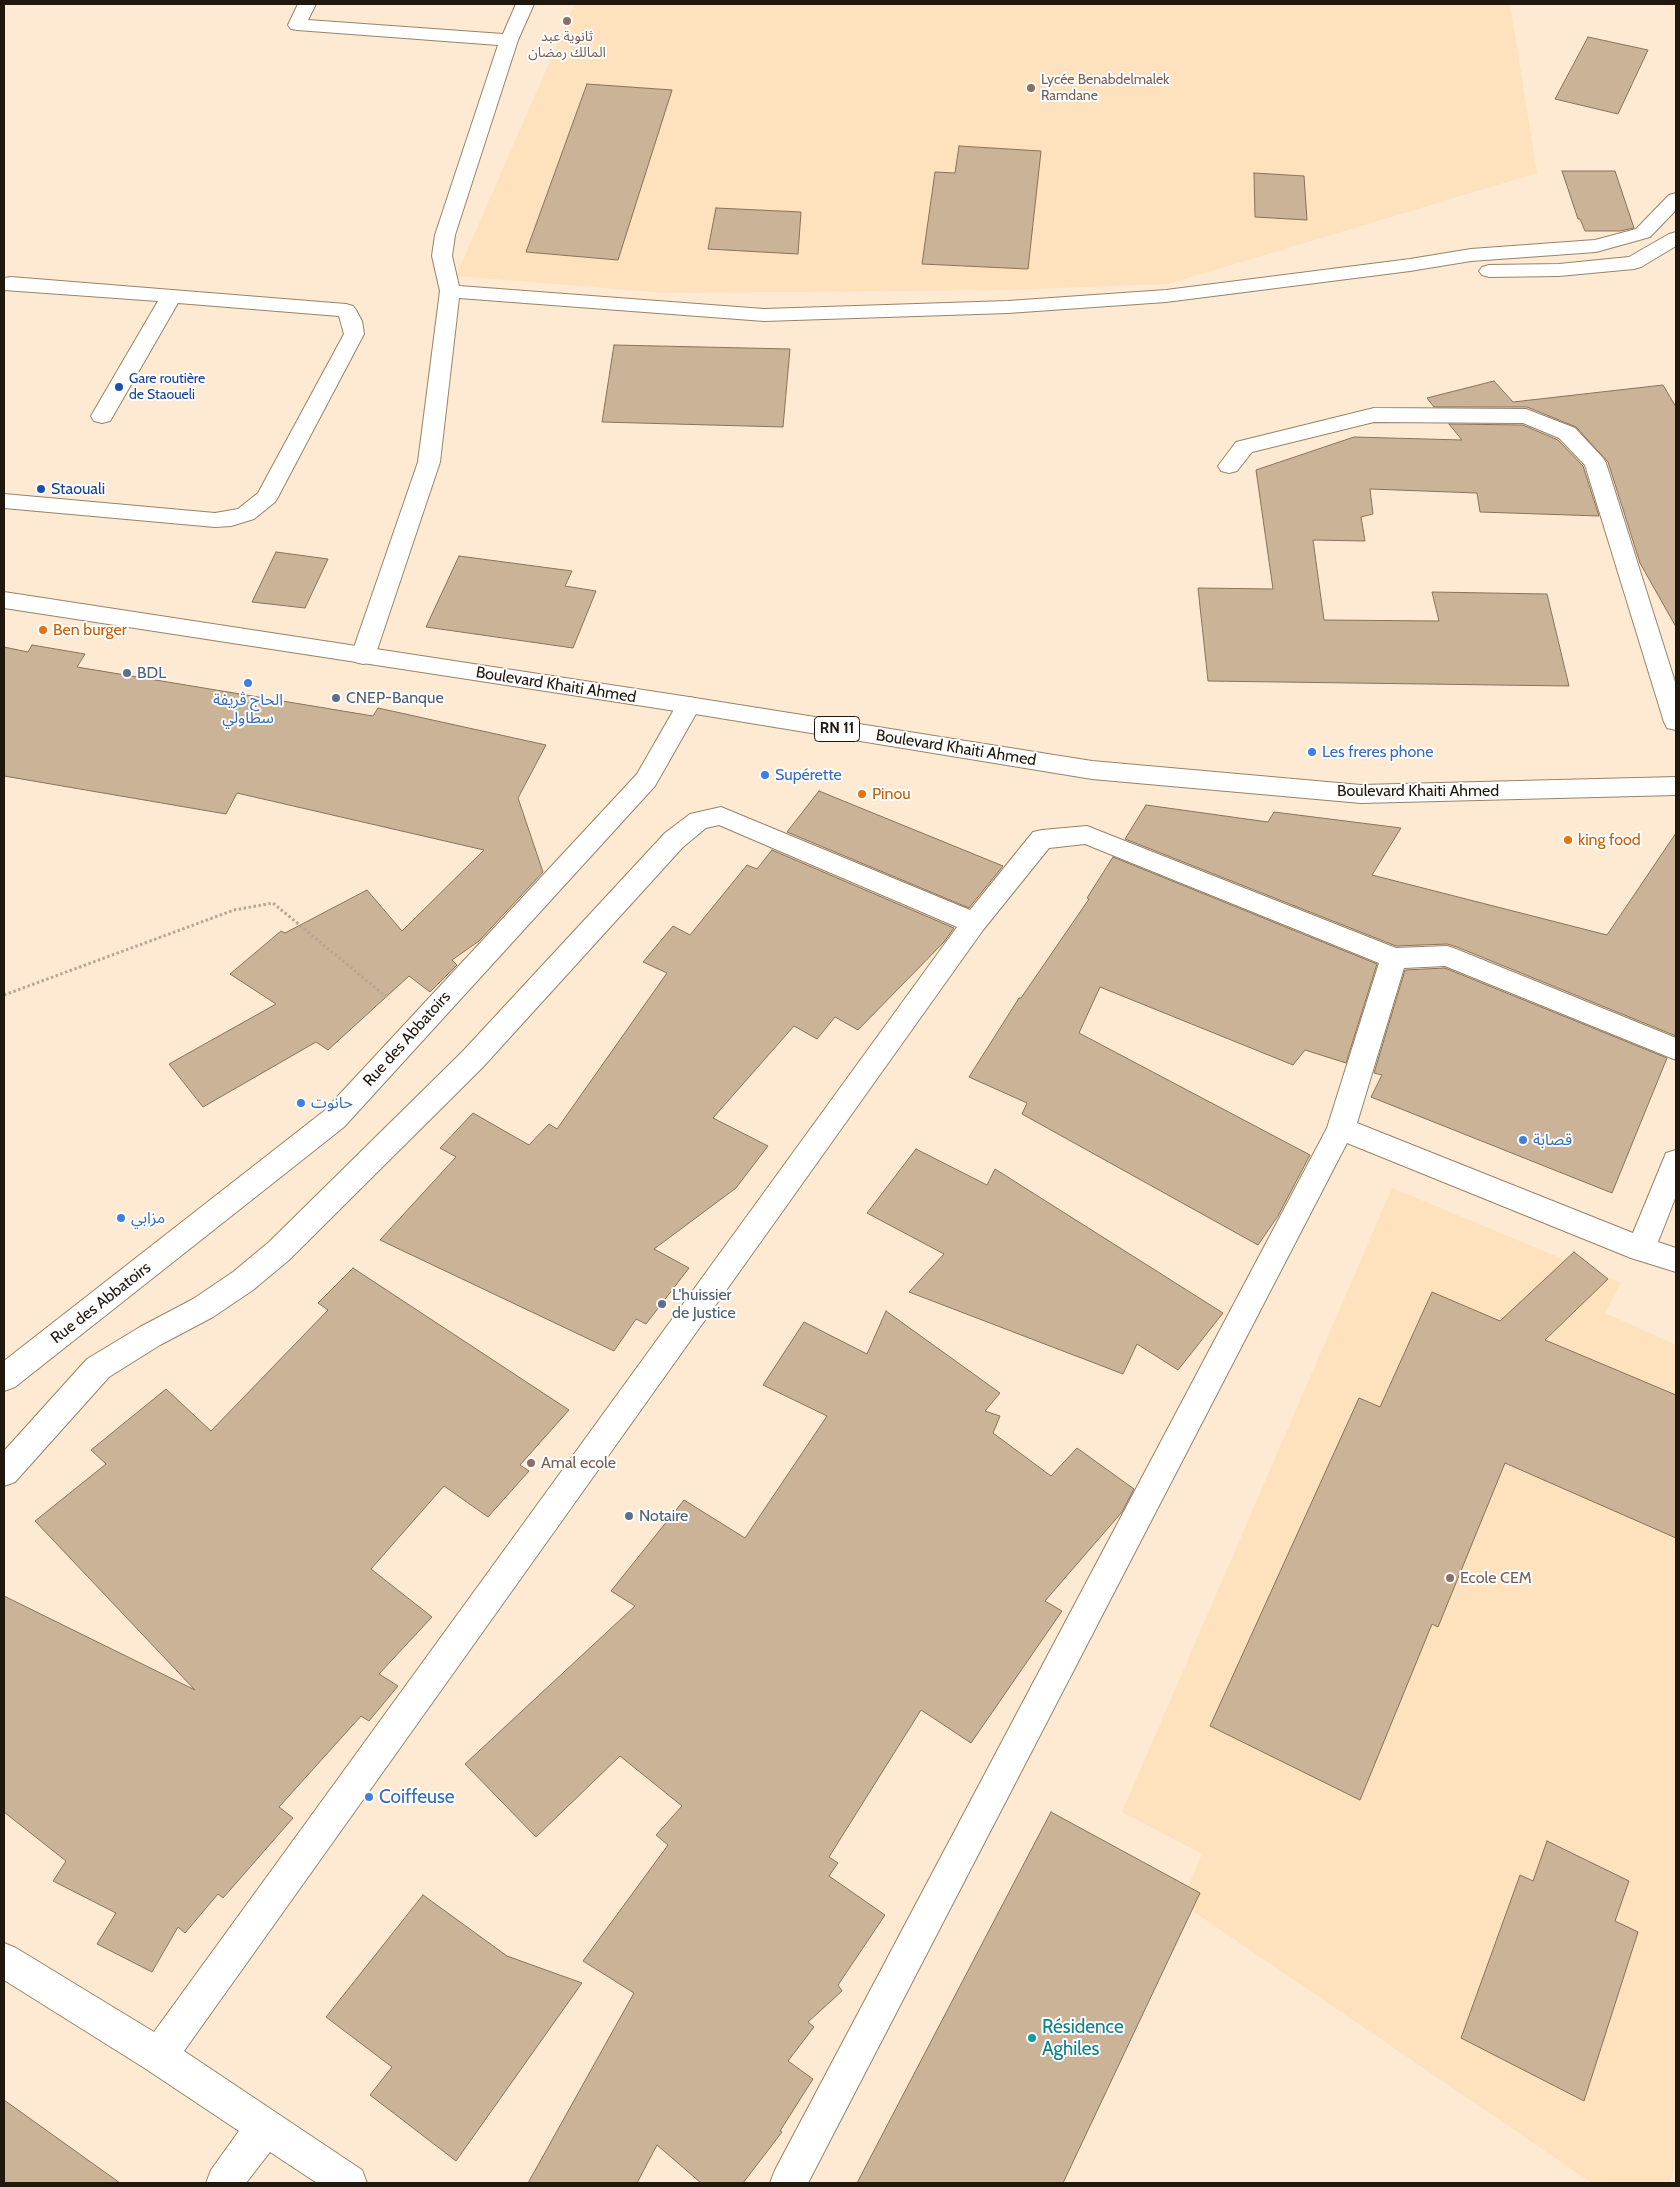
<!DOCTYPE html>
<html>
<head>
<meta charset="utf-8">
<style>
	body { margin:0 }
	#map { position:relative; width:1680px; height:2187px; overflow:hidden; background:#feead3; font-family:Cabin,sans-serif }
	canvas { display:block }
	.frame { position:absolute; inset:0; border:5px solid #20170d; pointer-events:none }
</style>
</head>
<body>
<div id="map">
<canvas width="1680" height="2187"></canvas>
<div class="frame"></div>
</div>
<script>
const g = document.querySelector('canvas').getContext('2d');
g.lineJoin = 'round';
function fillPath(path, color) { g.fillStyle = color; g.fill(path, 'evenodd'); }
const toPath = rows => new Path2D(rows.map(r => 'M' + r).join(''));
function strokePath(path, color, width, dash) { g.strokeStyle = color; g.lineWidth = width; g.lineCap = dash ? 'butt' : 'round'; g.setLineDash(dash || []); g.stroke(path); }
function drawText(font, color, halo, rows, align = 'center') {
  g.font = font + ' Cabin,"Noto Sans Arabic",sans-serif'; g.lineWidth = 4; g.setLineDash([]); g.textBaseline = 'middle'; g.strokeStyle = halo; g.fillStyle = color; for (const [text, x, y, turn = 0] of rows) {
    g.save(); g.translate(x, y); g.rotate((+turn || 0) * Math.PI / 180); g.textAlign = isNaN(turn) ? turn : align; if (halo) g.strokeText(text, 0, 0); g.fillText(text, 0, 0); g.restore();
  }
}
const built = toPath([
	[575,4,1510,4,1537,173,1168,284,1004,290,666,293,456,276],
	[1392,1188,1621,1283,1605,1313,1676,1345,1676,2165,1669,2183,1592,2183,1181,1903,1202,1854,1122,1812]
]);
const building = toPath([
	[1588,37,1648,50,1618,114,1555,99,1588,37],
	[587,84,672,90,618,260,526,252,587,84],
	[959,146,1041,151,1028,269,922,264,935,172,955,173,959,146],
	[1562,171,1615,171,1634,228,1620,231,1585,231,1580,219,1578,219,1562,171],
	[1254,173,1304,176,1307,220,1255,217,1254,173],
	[716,208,801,212,798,254,708,249,716,208],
	[614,345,790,349,783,427,602,422,614,345],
	[1494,381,1513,402,1663,385,1676,407,1676,627,1640,563,1608,462,1576,427,1527,407,1434,407,1427,398,1494,381],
	[1449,424,1523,425,1558,440,1583,466,1599,516,1480,512,1477,493,1370,489,1373,514,1361,517,1365,541,1313,540,1324,620,1439,621,1432,592,1547,594,1569,686,1208,681,1198,588,1273,589,1256,470,1354,437,1462,440,1449,424],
	[276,552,328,559,305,608,252,602,276,552],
	[459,556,572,571,565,586,596,591,573,648,426,627,459,556],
	[32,645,85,654,77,667,373,716,378,708,546,745,518,798,543,872,479,941,452,960,457,965,430,992,409,976,328,1050,316,1042,203,1107,169,1064,276,1004,230,974,281,931,285,933,367,890,402,931,484,850,237,793,226,814,4,776,4,647,28,652,32,645],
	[819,791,1003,866,969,908,787,832,819,791],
	[1146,805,1268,822,1274,812,1401,828,1372,875,1607,935,1676,833,1676,1036,1457,947,1447,944,1396,946,1125,839,1146,805],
	[772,850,954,928,944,942,858,1030,835,1017,817,1039,794,1026,713,1118,768,1146,736,1188,654,1249,689,1268,646,1324,636,1319,614,1351,380,1240,456,1157,440,1148,473,1113,529,1145,549,1124,557,1129,667,973,643,962,673,926,690,935,747,865,757,869,772,850],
	[1113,857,1377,964,1346,1063,1305,1050,1293,1065,1100,987,1079,1033,1310,1155,1278,1216,1258,1245,1022,1114,1027,1103,969,1077,1019,998,1021,998,1089,899,1087,898,1113,857],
	[1445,968,1667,1058,1612,1193,1371,1097,1382,1075,1374,1073,1405,970,1445,968],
	[916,1149,987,1185,995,1169,1223,1313,1178,1370,1137,1344,1123,1374,909,1292,944,1254,867,1213,916,1149],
	[1574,1252,1608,1279,1545,1340,1676,1395,1676,1538,1505,1463,1438,1627,1432,1624,1360,1800,1210,1726,1359,1398,1380,1407,1432,1292,1500,1321,1574,1252],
	[353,1268,569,1410,520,1465,529,1471,488,1517,444,1486,371,1569,432,1617,379,1674,398,1686,369,1721,361,1716,279,1807,293,1818,223,1898,218,1894,185,1933,178,1927,152,1972,97,1944,116,1913,53,1881,66,1861,4,1812,4,1596,195,1690,35,1521,106,1464,91,1450,166,1389,211,1431,328,1310,318,1303,353,1268],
	[886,1311,1000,1393,985,1411,1000,1416,993,1433,1051,1476,1077,1448,1134,1489,1122,1512,1045,1601,1062,1611,971,1743,921,1710,829,1857,838,1863,829,1876,885,1915,838,1985,842,1991,808,2022,814,2027,788,2061,813,2079,780,2131,782,2132,743,2183,701,2183,657,2145,637,2183,528,2183,634,1993,583,1961,668,1845,656,1835,682,1806,620,1756,536,1837,465,1764,635,1606,611,1591,684,1500,745,1538,827,1416,763,1385,804,1322,867,1354,886,1311],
	[1051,1812,1200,1893,1063,2183,857,2183,1051,1812],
	[1547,1841,1629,1881,1615,1921,1638,1932,1584,2101,1461,2038,1520,1875,1533,1881,1547,1841],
	[423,1895,507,1956,582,1983,456,2161,370,2095,392,2067,326,2017,423,1895],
	[4,2100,120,2183,4,2183,4,2100]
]);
const path = toPath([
	[4,995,234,910,273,903,389,999]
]);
const minor = toPath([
	[298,4,316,4,308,20,503,34,516,4,534,4,518,40,455,235,452,256,459,286,764,309,1008,301,1166,290,1410,259,1471,249,1595,240,1636,229,1669,195,1676,193,1676,210,1650,237,1596,252,1471,261,1410,271,1166,302,1008,313,764,321,459,298,440,462,375,656,371,662,363,664,355,662,351,656,418,462,440,291,432,256,435,235,498,45,297,30,291,29,288,25,298,4],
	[1676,232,1676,246,1641,267,1634,269,1559,276,1489,277,1482,275,1479,271,1482,267,1489,265,1559,264,1629,257,1669,234,1676,232],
	[11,277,346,304,353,306,356,310,362,321,364,334,278,497,275,502,254,519,231,526,215,527,4,508,4,494,215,513,238,509,258,493,344,334,339,316,178,303,113,416,110,421,102,423,94,421,91,416,158,301,4,290,4,278,11,277],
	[1374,408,1526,409,1575,428,1603,458,1606,463,1676,685,1676,730,1667,728,1664,722,1585,465,1559,438,1523,423,1374,422,1252,452,1237,471,1229,473,1221,471,1218,466,1236,442,1374,408],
	[689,697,698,699,701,705,655,786,344,1127,15,1387,4,1391,4,1361,324,1111,637,774,680,699,689,697],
	[721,807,970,910,1033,832,1042,830,1087,826,1396,948,1447,946,1456,949,1676,1038,1676,1060,1445,966,1404,968,1357,1123,1633,1233,1666,1153,1676,1150,1676,1196,1658,1242,1676,1248,1676,1272,1631,1258,1347,1143,808,2183,770,2183,775,2170,1327,1128,1379,963,1085,844,1049,848,983,930,184,2051,362,2170,367,2183,317,2183,270,2152,246,2183,206,2183,211,2170,239,2131,146,2069,4,1980,4,1943,16,1948,154,2032,957,927,719,825,706,828,683,847,483,1067,289,1260,253,1290,213,1317,160,1345,109,1377,15,1482,4,1486,4,1451,87,1359,140,1327,193,1299,233,1272,269,1242,463,1051,665,833,690,814,721,807]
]);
const highway = toPath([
	[4,592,689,697,1092,761,1361,785,1676,777,1676,795,1361,803,1092,779,689,713,4,608,4,592]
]);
const markers = [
	[567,21,5,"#8d6e63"],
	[1031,88,5,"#8d6e63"],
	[119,387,5,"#1a4fb4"],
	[41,489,5,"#1a4fb4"],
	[43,630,5,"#e8710a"],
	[127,673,5,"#5c6f8a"],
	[248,683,5,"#3f7fe0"],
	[336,698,5,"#5c6f8a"],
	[1312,752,5,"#3f7fe0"],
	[765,775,5,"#3f7fe0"],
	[862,794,5,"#e8710a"],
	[1568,840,5,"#e8710a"],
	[301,1103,5,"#3f7fe0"],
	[1523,1140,5,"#3f7fe0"],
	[121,1218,5,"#3f7fe0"],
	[662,1304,5,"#5c6f8a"],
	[531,1463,5,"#8d6e63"],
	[629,1516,5,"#5c6f8a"],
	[1450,1578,5,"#8d6e63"],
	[369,1797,5,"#3f7fe0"],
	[1032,2038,5,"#0f9aa8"]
];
const farEducationnames = [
	["ثانوية عبد",567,37],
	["المالك رمضان",567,53],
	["Lycée Benabdelmalek",1041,80,"left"],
	["Ramdane",1041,96,"left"]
];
const farTransitnames = [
	["Gare routière",129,379],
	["de Staoueli",129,395]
];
const shields = [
	[837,729,45]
];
const shieldNames = [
	["RN 11",837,729]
];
const transitNames = [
	["Staouali",51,489]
];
const foodNames = [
	["Ben burger",53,630],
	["Pinou",872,794],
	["king food",1578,840]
];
const serviceNames = [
	["BDL",137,673],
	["CNEP-Banque",346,698],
	["L'huissier",672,1295],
	["de Justice",672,1313],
	["Notaire",639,1516]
];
const streetNames = [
	["Boulevard Khaiti Ahmed",556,685,9],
	["Boulevard Khaiti Ahmed",956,748,9],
	["Boulevard Khaiti Ahmed",1418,791],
	["Rue des Abbatoirs",407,1039,-48],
	["Rue des Abbatoirs",101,1303,-38]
];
const shopNames = [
	["الحاج ڨريفة",248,700,"center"],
	["سطاولي",248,718,"center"],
	["Les freres phone",1322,752],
	["Supérette",775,775],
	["حانوت",311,1103],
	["قصابة",1533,1140],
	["مزابي",131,1218]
];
const educationNames = [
	["Amal ecole",541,1463],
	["Ecole CEM",1460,1578]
];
const nearShopnames = [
	["Coiffeuse",379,1797]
];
const nearCulturenames = [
	["Résidence",1042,2027],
	["Aghiles",1042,2049]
];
fillPath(built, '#fee1bd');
fillPath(building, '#cbb397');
strokePath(building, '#897259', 1);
strokePath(minor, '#988367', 2);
strokePath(highway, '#988367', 2);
strokePath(path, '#b6a693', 3, [2.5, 2.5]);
fillPath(minor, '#fff');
fillPath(highway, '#fff');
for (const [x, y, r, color] of markers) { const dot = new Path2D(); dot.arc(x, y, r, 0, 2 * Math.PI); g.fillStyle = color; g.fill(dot); strokePath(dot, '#fff', 2); }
drawText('14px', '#785e54', '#fff', farEducationnames);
drawText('14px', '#164399', '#fff', farTransitnames, 'left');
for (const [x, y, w] of shields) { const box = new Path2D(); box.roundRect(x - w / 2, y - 12.5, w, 25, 4); g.fillStyle = '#fff'; g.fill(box); strokePath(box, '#20170d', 1); }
drawText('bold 15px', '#20170d', null, shieldNames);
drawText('16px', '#164399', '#fff', transitNames, 'left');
drawText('16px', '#c56008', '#fff', foodNames, 'left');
drawText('16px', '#4e5e75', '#fff', serviceNames, 'left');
drawText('16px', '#20170d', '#fff', streetNames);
drawText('16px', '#366cbe', '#fff', shopNames, 'left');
drawText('16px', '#785e54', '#fff', educationNames, 'left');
drawText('19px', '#366cbe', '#fff', nearShopnames, 'left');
drawText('19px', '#0d838f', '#fff', nearCulturenames, 'left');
</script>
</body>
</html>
